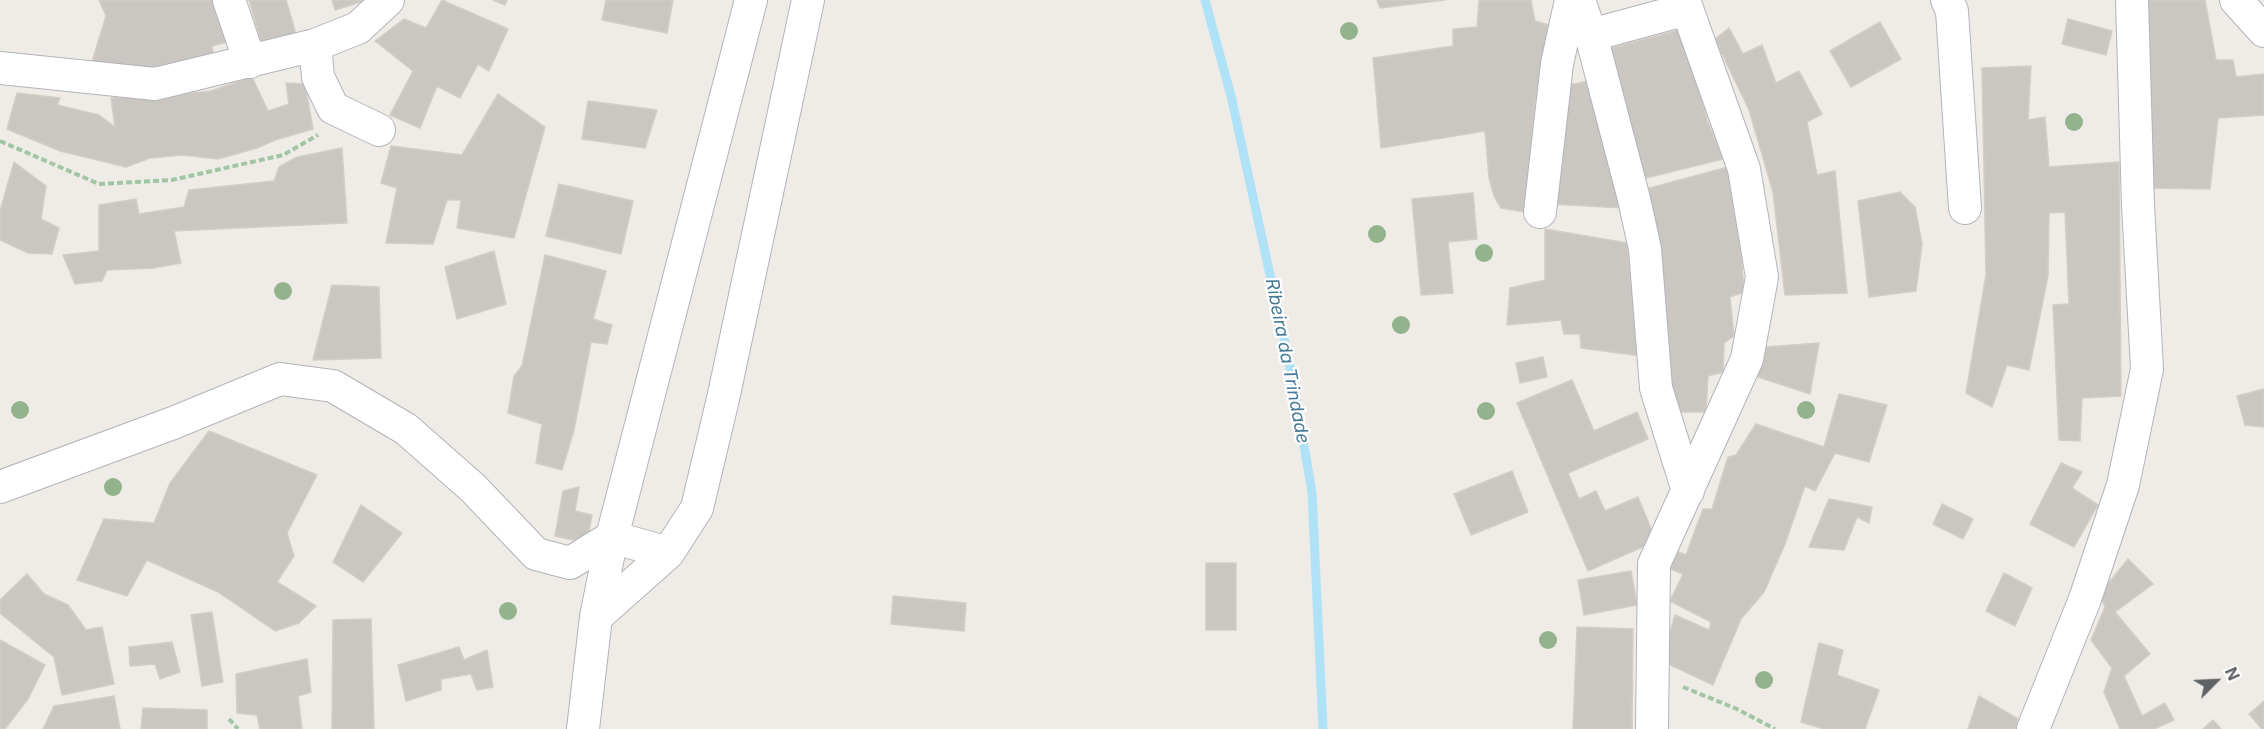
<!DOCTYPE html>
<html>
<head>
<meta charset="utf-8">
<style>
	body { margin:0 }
	#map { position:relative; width:2264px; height:729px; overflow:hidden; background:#efece7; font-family:Inter,sans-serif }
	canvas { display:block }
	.north { position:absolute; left:2186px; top:651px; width:60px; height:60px; -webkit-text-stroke:4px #fff; paint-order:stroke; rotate:66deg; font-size:16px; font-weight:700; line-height:24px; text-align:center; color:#5e6265 }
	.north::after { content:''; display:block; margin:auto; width:21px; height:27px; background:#5e6265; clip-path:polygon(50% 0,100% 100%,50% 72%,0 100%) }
</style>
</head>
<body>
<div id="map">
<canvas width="2264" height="729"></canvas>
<div class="north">N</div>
</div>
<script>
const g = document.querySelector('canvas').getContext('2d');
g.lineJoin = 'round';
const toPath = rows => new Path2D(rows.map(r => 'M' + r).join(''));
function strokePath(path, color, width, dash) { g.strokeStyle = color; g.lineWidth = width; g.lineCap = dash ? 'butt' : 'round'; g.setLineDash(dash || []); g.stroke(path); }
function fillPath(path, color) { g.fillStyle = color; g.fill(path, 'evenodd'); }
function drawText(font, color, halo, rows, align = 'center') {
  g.font = font + ' Inter,sans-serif'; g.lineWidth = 4.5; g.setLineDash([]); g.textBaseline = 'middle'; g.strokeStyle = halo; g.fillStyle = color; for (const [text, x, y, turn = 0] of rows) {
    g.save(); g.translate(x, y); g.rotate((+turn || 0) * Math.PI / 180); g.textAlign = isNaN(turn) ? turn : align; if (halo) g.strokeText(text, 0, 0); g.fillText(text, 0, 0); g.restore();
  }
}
const stream = toPath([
	[1205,0,1231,96,1291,371,1312,492,1323,729]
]);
const building = toPath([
	[99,0,215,0,227,42,212,46,214,60,157,71,91,65,106,16,99,0],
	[249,0,286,0,296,34,262,44,249,0],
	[332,0,367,0,335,10,332,0],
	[442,0,508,29,489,71,478,64,460,98,437,86,420,128,390,115,413,71,375,41,404,19,426,28,442,0],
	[493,0,507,0,505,5,493,0],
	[606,0,673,0,667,33,602,20,606,0],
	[1377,0,1445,0,1380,8,1377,0],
	[1479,0,1531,0,1535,21,1549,25,1535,101,1525,212,1501,208,1494,196,1489,178,1485,131,1381,148,1373,58,1453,46,1453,29,1477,27,1479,0],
	[2148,0,2205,0,2216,60,2233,60,2236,77,2264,74,2264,115,2218,118,2210,189,2151,188,2148,0],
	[2068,19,2112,31,2106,55,2062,44,2068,19],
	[1880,22,1901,59,1851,87,1830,51,1880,22],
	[1729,28,1743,54,1762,45,1776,83,1799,71,1822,114,1807,122,1817,175,1835,171,1847,293,1785,295,1773,192,1749,110,1715,39,1729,28],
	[1683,29,1707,120,1723,159,1646,178,1630,133,1608,49,1683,29],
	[2031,66,2028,120,2045,117,2049,167,2119,162,2121,396,2082,398,2080,441,2059,440,2053,305,2069,304,2065,212,2049,213,2048,276,2029,370,2007,365,1992,407,1966,393,1986,275,1982,68,2031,66],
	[252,77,268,111,289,104,286,83,305,84,313,129,275,140,257,148,218,159,182,155,150,158,126,167,60,151,7,129,17,93,60,98,57,105,99,115,115,127,111,98,175,95,211,91,252,77],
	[1593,80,1623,208,1552,204,1565,86,1593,80],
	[498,94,545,127,514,238,457,228,461,200,447,200,433,244,386,243,397,188,381,183,391,146,462,155,498,94],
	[588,101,657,110,645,148,582,139,588,101],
	[342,148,347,223,174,231,181,263,154,268,107,270,102,281,75,284,63,255,99,251,99,205,136,199,139,214,184,207,189,190,274,181,279,167,297,157,342,148],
	[14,162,46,186,41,219,59,228,52,254,28,253,0,240,0,211,14,162],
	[1728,167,1739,225,1744,292,1730,297,1734,336,1724,343,1723,372,1708,376,1706,412,1675,412,1668,378,1646,189,1728,167],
	[559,184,633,201,621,254,546,236,559,184],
	[1900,192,1915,207,1922,244,1916,291,1869,297,1858,201,1900,192],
	[1473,193,1477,239,1448,242,1453,293,1421,295,1412,199,1473,193],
	[1545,229,1627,243,1631,286,1638,301,1641,356,1581,348,1580,334,1564,334,1561,320,1507,325,1510,288,1545,280,1545,229],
	[494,251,506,304,457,319,445,267,494,251],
	[545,255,606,271,593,319,612,325,607,344,591,342,574,430,562,470,536,463,542,424,508,413,514,376,522,366,545,255],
	[332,285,379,287,381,358,313,360,332,285],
	[1819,343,1810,394,1758,377,1766,347,1819,343],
	[1543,357,1547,377,1520,383,1516,363,1543,357],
	[1572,380,1594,431,1637,412,1648,439,1568,473,1579,499,1596,491,1605,511,1638,497,1656,541,1588,571,1517,403,1572,380],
	[2264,389,2264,427,2245,425,2237,396,2264,389],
	[1839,394,1887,405,1869,462,1835,453,1815,491,1805,486,1785,544,1764,592,1741,619,1713,685,1662,661,1675,615,1709,630,1711,622,1670,601,1683,574,1668,568,1676,551,1686,555,1703,509,1712,509,1728,457,1736,455,1756,424,1824,447,1839,394],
	[209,431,317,475,287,533,294,556,277,582,316,606,299,623,275,631,218,592,147,560,127,596,77,580,104,519,154,523,170,483,209,431],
	[2061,463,2082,472,2072,488,2098,505,2074,547,2030,524,2061,463],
	[1512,471,1528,512,1471,535,1454,494,1512,471],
	[579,487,575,511,592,515,587,543,555,536,563,491,579,487],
	[1829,499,1872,507,1869,523,1857,517,1844,550,1809,547,1829,499],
	[1942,504,1973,519,1963,539,1933,524,1942,504],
	[361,505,402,533,363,582,333,562,361,505],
	[2128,559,2153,584,2115,612,2150,654,2124,676,2142,716,2165,703,2174,720,2154,729,2120,729,2104,692,2112,668,2091,640,2105,607,2100,594,2128,559],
	[1206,563,1236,563,1236,630,1206,630,1206,563],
	[1631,571,1637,605,1584,615,1578,580,1631,571],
	[2004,573,2032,588,2015,626,1986,611,2004,573],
	[27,574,44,594,68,605,86,630,102,627,114,684,62,695,54,657,0,613,0,600,27,574],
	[893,596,966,603,964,631,891,624,893,596],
	[212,612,223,682,202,686,191,615,212,612],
	[371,619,374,729,332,729,333,620,371,619],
	[1577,627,1633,629,1632,729,1573,729,1577,627],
	[0,640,45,665,28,699,5,729,0,729,0,640],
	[172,642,180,672,160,679,155,664,130,666,129,647,172,642],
	[1819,643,1843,650,1837,675,1879,690,1865,729,1824,729,1801,722,1819,643],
	[459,647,464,660,487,650,493,687,477,690,471,674,441,679,441,690,406,701,398,665,459,647],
	[307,659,311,692,298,696,302,729,260,729,257,715,237,713,236,674,307,659],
	[114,696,120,729,43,729,54,706,114,696],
	[1979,696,2018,719,2015,729,1968,729,1979,696],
	[2264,701,2264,729,2262,729,2249,714,2264,701],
	[143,708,207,710,207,729,141,729,143,708],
	[2213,720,2221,729,2203,729,2213,720]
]);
const path = toPath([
	[0,141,99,184,172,180,283,155,318,135],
	[1683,687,1737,709,1775,729],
	[229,719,238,729]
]);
const minor = toPath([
	[229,0,250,62],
	[1579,0,1591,35,1634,199,1645,249,1656,388,1688,491],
	[1947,0,1952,11,1965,208],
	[2236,0,2264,31],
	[1591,35,1687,9],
	[315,45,318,77,333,108,379,130],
	[0,68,155,84,315,45,358,28,388,0],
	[1540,212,1557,64,1571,0],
	[0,487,173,423,280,379,333,386,406,429,473,488,536,554,570,563,612,537,668,553],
	[596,617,668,553,697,508,723,399,808,0],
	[583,729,596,617,612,537,751,0],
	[1652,729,1654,564,1747,359,1762,277,1744,169,1684,0],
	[2033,729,2085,599,2123,485,2147,369,2138,205,2132,0]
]);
const trees = [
	[1349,31],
	[2074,122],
	[1377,234],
	[1484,253],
	[283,291],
	[1401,325],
	[20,410],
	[1806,410],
	[1486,411],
	[113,487],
	[508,611],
	[1548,640],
	[1764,680]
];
const waterNames = [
	["Ribeira da Trindade",1287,361,79]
];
strokePath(stream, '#afe2f7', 9);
fillPath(building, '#cac7c3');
strokePath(building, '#d3cdc6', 1.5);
strokePath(minor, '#b2b4b7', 34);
strokePath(path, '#a1c6a6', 4, [6, 3]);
strokePath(minor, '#fff', 32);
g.fillStyle = '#92b38b';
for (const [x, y] of trees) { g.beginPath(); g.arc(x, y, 9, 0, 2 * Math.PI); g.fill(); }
drawText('italic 18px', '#467997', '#fff', waterNames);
</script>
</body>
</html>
